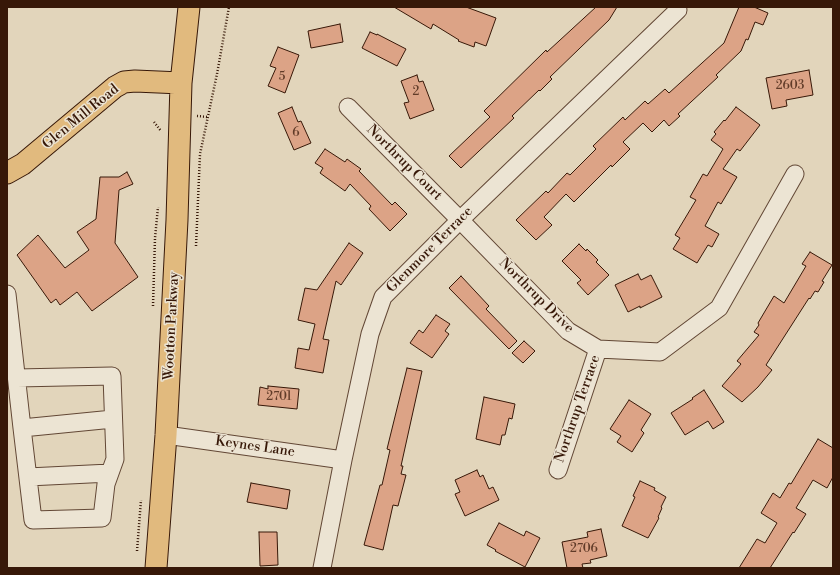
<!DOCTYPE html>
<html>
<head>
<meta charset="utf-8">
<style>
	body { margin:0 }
	#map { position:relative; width:840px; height:575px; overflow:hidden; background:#e2d5bb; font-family:"Libre Bodoni",serif }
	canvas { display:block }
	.frame { position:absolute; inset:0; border:8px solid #371808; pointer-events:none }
</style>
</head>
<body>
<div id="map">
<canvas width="840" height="575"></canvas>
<div class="frame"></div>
</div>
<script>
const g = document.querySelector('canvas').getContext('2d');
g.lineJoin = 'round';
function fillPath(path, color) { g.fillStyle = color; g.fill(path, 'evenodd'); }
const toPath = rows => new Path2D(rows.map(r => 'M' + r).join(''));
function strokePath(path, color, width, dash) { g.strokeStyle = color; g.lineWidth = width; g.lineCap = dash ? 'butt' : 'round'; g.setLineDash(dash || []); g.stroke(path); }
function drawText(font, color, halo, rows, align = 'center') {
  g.font = font + ' "Libre Bodoni",serif'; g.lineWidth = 3; g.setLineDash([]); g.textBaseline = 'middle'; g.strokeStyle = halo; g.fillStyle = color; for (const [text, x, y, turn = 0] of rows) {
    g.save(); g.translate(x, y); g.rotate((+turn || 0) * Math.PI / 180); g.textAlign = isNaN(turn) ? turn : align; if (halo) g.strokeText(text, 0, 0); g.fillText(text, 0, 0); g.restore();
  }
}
const building = toPath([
	[394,7,466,7,496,18,486,46,475,42,474,47,458,41,459,40,433,24,431,29,394,7],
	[596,7,617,7,609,20,550,77,552,79,540,91,539,90,512,116,514,118,461,168,449,156,490,117,484,111,546,50,547,52,596,7],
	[739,7,754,7,768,13,763,25,755,22,748,40,746,39,741,51,716,75,718,77,678,114,680,116,669,126,664,120,652,132,643,123,623,142,630,149,612,167,611,165,574,202,566,194,544,217,552,225,536,240,516,220,546,191,548,193,567,173,570,175,596,149,593,146,623,117,625,120,645,101,648,104,665,89,669,93,724,43,739,7],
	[340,24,343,42,311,48,308,31,340,24],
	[370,32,377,35,377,34,406,49,397,66,362,48,370,32],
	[278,47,299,55,285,93,268,86,276,68,270,66,278,47],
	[809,70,813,95,786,100,787,106,772,109,766,78,809,70],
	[417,75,419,82,423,81,434,110,410,119,404,103,409,102,401,81,417,75],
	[292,107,298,122,301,121,311,143,294,150,278,113,292,107],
	[736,107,760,125,740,151,737,149,723,169,737,177,721,204,718,202,705,226,719,234,712,247,708,245,697,263,673,249,680,238,675,235,696,200,690,197,703,174,707,176,723,149,711,140,716,134,714,132,724,120,725,121,736,107],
	[325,149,345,162,347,159,361,169,359,171,392,205,395,202,407,214,390,231,369,209,371,206,350,184,345,191,320,173,323,168,315,163,325,149],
	[127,172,133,184,119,190,115,243,138,277,92,311,77,292,60,305,56,299,51,303,17,255,38,235,65,268,89,250,77,232,96,219,100,177,119,177,127,172],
	[349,243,363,253,341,285,336,281,323,339,329,340,323,373,295,368,298,348,309,350,315,324,298,320,305,288,317,290,349,243],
	[579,244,586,251,587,249,598,260,596,262,609,275,588,295,577,283,581,280,562,261,579,244],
	[810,252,832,265,822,281,824,282,818,292,815,291,810,299,809,298,766,365,772,370,758,387,742,402,722,386,741,364,737,361,759,335,754,332,759,325,758,323,774,296,784,303,806,266,802,264,810,252],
	[638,274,641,280,651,275,662,297,640,308,640,306,628,312,615,285,638,274],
	[461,276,489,306,486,309,517,341,509,349,449,288,461,276],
	[436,315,450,324,445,331,449,334,432,358,410,343,419,330,423,333,436,315],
	[524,341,535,351,523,363,512,353,524,341],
	[407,368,422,371,401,466,403,466,401,474,406,475,398,506,393,505,383,550,364,545,380,485,382,485,390,450,387,449,407,368],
	[268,386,299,389,297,409,258,405,260,387,268,389,268,386],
	[704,390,724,422,713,429,708,421,685,435,671,413,693,399,692,398,704,390],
	[484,397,515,404,512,419,509,418,505,435,502,435,500,445,476,439,484,397],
	[629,400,651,414,641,430,644,433,632,452,617,442,621,436,610,429,629,400],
	[818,439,833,448,833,477,827,488,813,480,796,508,806,514,794,533,793,532,770,568,739,568,757,539,765,543,777,523,761,513,773,493,780,498,789,483,791,484,818,439],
	[477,470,480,477,483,475,489,489,493,487,499,500,465,516,455,494,460,492,455,480,477,470],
	[640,481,655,488,654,490,666,497,661,507,662,508,658,517,659,518,648,538,622,526,635,497,633,496,640,481],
	[251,483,290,490,287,509,247,502,251,483],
	[499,523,524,536,526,531,540,538,525,567,495,551,496,550,487,545,499,523],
	[601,529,607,556,590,560,591,563,582,564,583,568,567,568,562,542,588,537,587,532,601,529],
	[259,532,277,532,278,565,260,566,259,532]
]);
const path = toPath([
	[197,116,208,117],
	[154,122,161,131],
	[196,246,200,154,217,74,229,7],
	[153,306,155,238,158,207],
	[137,551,141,500]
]);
const minor = toPath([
	[348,107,460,220,568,331,598,349,660,352,719,308,795,174],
	[7,294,22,428,33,520,102,518,106,484,115,459,112,376,17,378],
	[22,428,113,419],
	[166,435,343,460],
	[558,470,598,349],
	[28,477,110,473],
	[322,568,343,460,370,334,383,297,460,220,678,10]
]);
const major = toPath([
	[7,173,23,164,115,87,124,82,135,81,181,83],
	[156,568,166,435,177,220,181,83,189,7]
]);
const numberNames = [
	["5",282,77],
	["2603",790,86],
	["2",416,92],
	["6",296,133],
	["2701",279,397],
	["2706",584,549]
];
const streetNames = [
	["Glen Mill Road",81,117,-39],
	["Northrup Court",404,163,45],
	["Glenmore Terrace",430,250,-45],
	["Northrup Drive",536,296,45],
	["Wootton Parkway",172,326,-87],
	["Northrup Terrace",578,409,-71],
	["Keynes Lane",255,447,8]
];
fillPath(building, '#dca386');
strokePath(building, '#371808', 1);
strokePath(minor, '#624735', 19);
strokePath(major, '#371808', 23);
strokePath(path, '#371808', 2.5, [1, 2]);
strokePath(minor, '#ece4d3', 17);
strokePath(major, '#e1ba7e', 21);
drawText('12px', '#603b28', null, numberNames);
drawText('14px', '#371808', '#ece4d3', streetNames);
</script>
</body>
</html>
